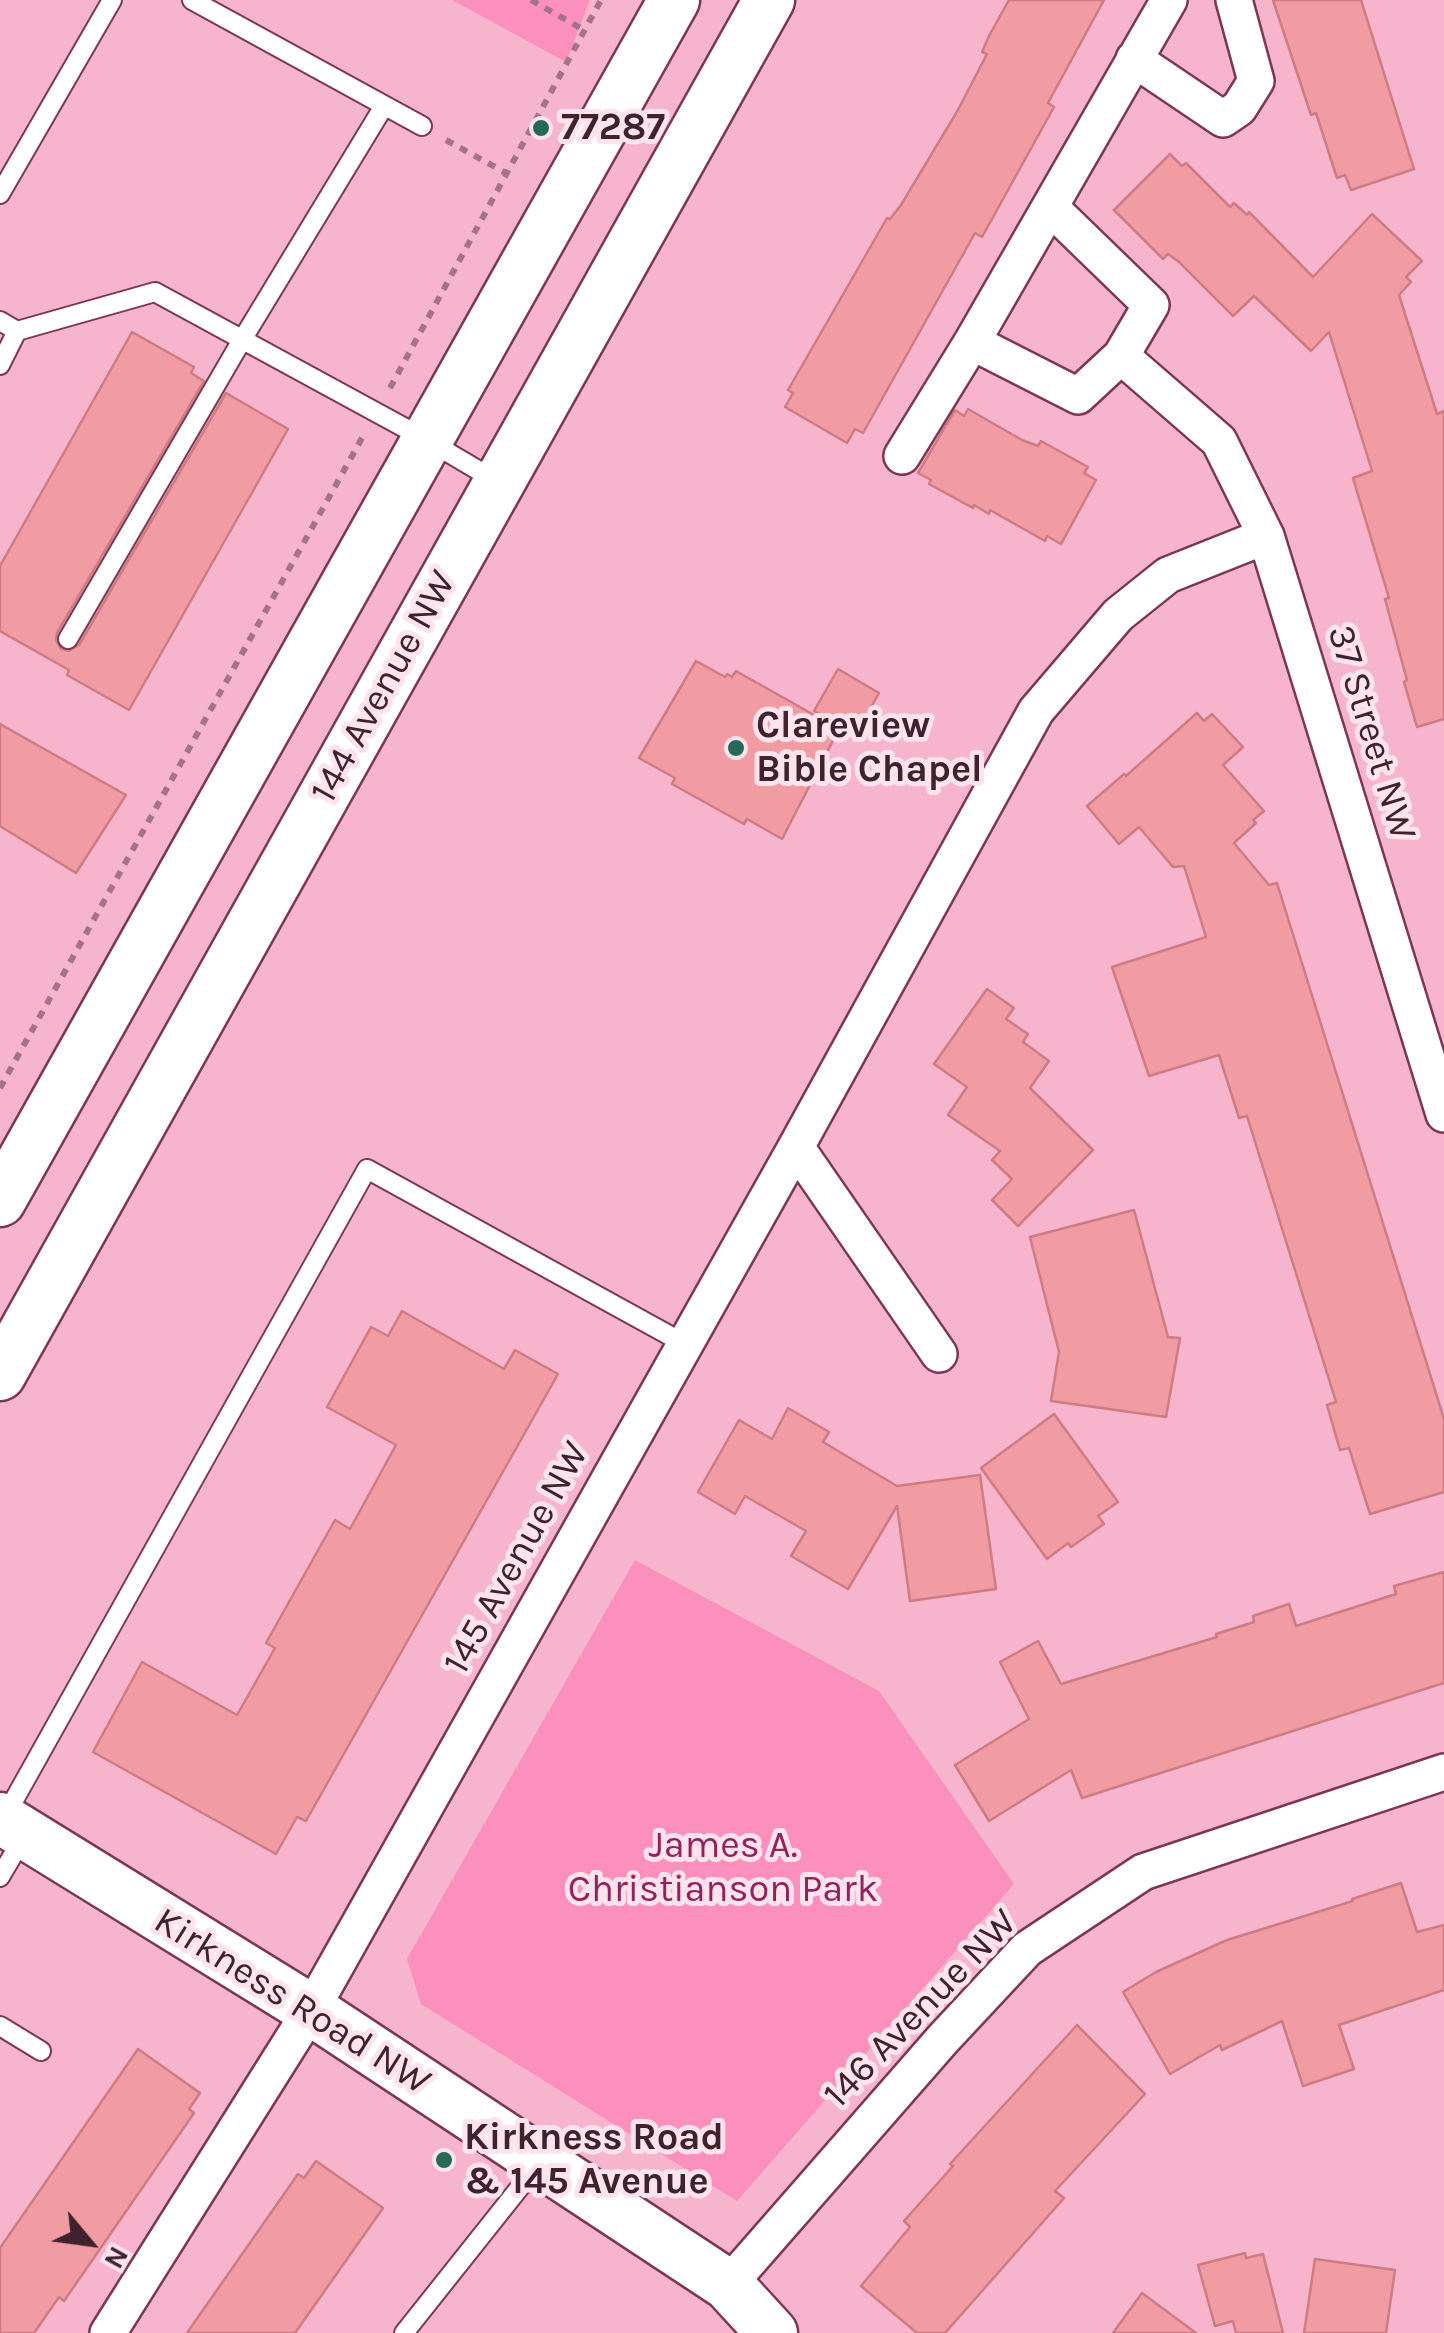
<!DOCTYPE html>
<html>
<head>
<meta charset="utf-8">
<style>
	body { margin:0 }
	#map { position:relative; width:1444px; height:2333px; overflow:hidden; background:#f6b4cd; font-family:Karla,sans-serif }
	canvas { display:block }
	.north { position:absolute; left:40px; top:2193px; width:100px; height:100px; -webkit-text-stroke:8px #fde3ec; paint-order:stroke; rotate:119deg; font-size:28px; font-weight:700; line-height:40px; text-align:center; color:#40212e }
	.north::after { content:''; display:block; margin:auto; width:35px; height:45px; background:#40212e; clip-path:polygon(50% 0,100% 100%,50% 72%,0 100%) }
</style>
</head>
<body>
<div id="map">
<canvas width="1444" height="2333"></canvas>
<div class="north">N</div>
</div>
<script>
const g = document.querySelector('canvas').getContext('2d');
g.lineJoin = 'round';
function fillPath(path, color) { g.fillStyle = color; g.fill(path, 'evenodd'); }
const toPath = rows => new Path2D(rows.map(r => 'M' + r).join(''));
function strokePath(path, color, width, dash) { g.strokeStyle = color; g.lineWidth = width; g.lineCap = dash ? 'butt' : 'round'; g.setLineDash(dash || []); g.stroke(path); }
function drawText(font, color, halo, rows, align = 'center') {
  g.font = font + ' Karla,sans-serif'; g.lineWidth = 10; g.setLineDash([]); g.textBaseline = 'middle'; g.strokeStyle = halo; g.fillStyle = color; for (const [text, x, y, turn = 0] of rows) {
    g.save(); g.translate(x, y); g.rotate((+turn || 0) * Math.PI / 180); g.textAlign = isNaN(turn) ? turn : align; if (halo) g.strokeText(text, 0, 0); g.fillText(text, 0, 0); g.restore();
  }
}
const green = toPath([
	[452,0,590,0,566,62],
	[635,1560,879,1691,1014,1884,737,2201,421,2004,407,1959]
]);
const building = toPath([
	[1009,0,1104,0,1048,103,1054,107,982,237,975,233,863,433,855,429,847,443,785,407,793,393,788,390,887,218,890,219,901,205,958,110,987,54,982,52,989,36,1009,0],
	[1273,0,1361,0,1414,169,1351,190,1345,175,1337,178,1316,113,1311,115,1273,0],
	[1170,154,1182,166,1186,163,1230,207,1234,203,1247,215,1249,212,1313,277,1372,214,1422,261,1406,277,1411,282,1399,295,1437,414,1444,411,1444,719,1417,727,1404,682,1407,680,1385,599,1389,598,1353,478,1372,471,1329,332,1311,351,1254,296,1233,316,1179,262,1168,254,1163,259,1114,210,1170,154],
	[132,332,194,367,191,373,204,381,57,633,56,640,61,649,69,651,79,645,226,393,288,429,129,710,67,675,69,670,0,631,0,566,132,332],
	[968,409,1022,440,1038,446,1041,441,1088,467,1084,473,1096,480,1061,544,1047,536,1045,541,990,510,989,514,974,505,973,508,929,484,931,480,918,473,955,410,964,416,968,409],
	[696,661,725,677,727,674,732,677,736,671,839,729,782,839,747,819,744,824,672,784,675,778,639,758,696,661],
	[838,669,879,693,856,734,814,711,838,669],
	[1197,713,1204,721,1212,714,1243,747,1223,765,1264,811,1253,820,1256,823,1234,843,1269,885,1277,883,1444,1419,1444,1492,1370,1514,1349,1448,1340,1450,1327,1405,1336,1402,1247,1116,1239,1118,1219,1055,1149,1076,1112,967,1206,937,1184,866,1173,867,1139,827,1119,844,1087,806,1124,774,1126,776,1197,713],
	[0,724,126,795,76,873,0,826,0,724],
	[987,989,1014,1008,1006,1019,1028,1034,1023,1042,1049,1061,1030,1088,1093,1150,1018,1226,992,1200,1012,1179,992,1160,1000,1151,948,1115,967,1087,934,1064,987,989],
	[1134,1210,1168,1337,1180,1338,1166,1417,1051,1401,1059,1352,1030,1237,1134,1210],
	[402,1311,504,1369,515,1350,558,1374,306,1821,297,1817,276,1854,93,1752,142,1662,237,1715,275,1648,266,1643,335,1520,350,1529,396,1445,327,1407,371,1327,388,1336,402,1311],
	[788,1408,829,1432,823,1442,897,1486,980,1475,996,1589,910,1601,897,1506,848,1589,791,1556,806,1531,745,1496,735,1514,698,1492,739,1420,772,1439,788,1408],
	[1054,1414,1118,1502,1098,1516,1104,1524,1071,1547,1068,1543,1047,1559,981,1468,1054,1414],
	[1444,1572,1444,1683,1082,1798,1071,1770,989,1821,955,1765,1029,1719,1000,1662,1038,1641,1061,1684,1217,1637,1216,1634,1254,1622,1253,1616,1289,1604,1296,1626,1396,1594,1394,1586,1444,1572],
	[1401,1883,1417,1932,1444,1925,1444,1990,1339,2025,1354,2069,1303,2086,1282,2021,1222,2050,1220,2045,1170,2074,1123,1992,1156,1972,1227,1940,1353,1901,1352,1899,1401,1883],
	[1077,2025,1145,2094,1055,2191,1064,2198,945,2333,917,2333,861,2286,910,2227,904,2221,953,2166,950,2164,1077,2025],
	[138,2049,200,2093,189,2109,194,2113,64,2301,59,2297,34,2333,0,2333,0,2248,138,2049],
	[316,2161,383,2208,295,2333,187,2333,298,2174,304,2178,316,2161],
	[1245,2253,1246,2258,1263,2254,1283,2333,1236,2333,1233,2321,1215,2326,1198,2265,1245,2253],
	[1315,2259,1395,2270,1386,2333,1304,2333,1315,2259],
	[1142,2293,1196,2333,1113,2333,1142,2293]
]);
const path = toPath([
	[531,0,584,30],
	[446,140,506,173],
	[390,388,601,0],
	[0,1088,362,438]
]);
const lane = toPath([
	[192,0,422,126],
	[0,194,112,0],
	[0,321,17,331,155,292,427,440,498,482],
	[0,365,17,331],
	[68,639,242,340,384,106],
	[5,1816,367,1169,685,1344],
	[0,1877,23,1838],
	[0,2026,41,2051],
	[404,2333,540,2162]
]);
const street = toPath([
	[1169,0,972,342,1078,396,1121,356,1219,441,1266,536,1444,1114],
	[1134,59,1223,119,1239,108,1256,81,1234,0],
	[1051,208,1151,305,1121,356],
	[902,456,972,342],
	[796,1147,939,1354],
	[728,2285,943,2039,1027,1949,1143,1872,1444,1772],
	[108,2333,311,2010,796,1147,1036,711,1118,615,1168,575,1266,536]
]);
const secondary = toPath([
	[0,1201,674,0],
	[0,1375,769,0],
	[0,1818,311,2010,728,2285,772,2333]
]);
const markers = [
	[541,128,10,"#266959"],
	[736,748,10,"#266959"],
	[444,2160,10,"#266959"]
];
const poiNames = [
	["77287",561,128],
	["Clareview",756,726],
	["Bible Chapel",756,770],
	["Kirkness Road",464,2138],
	["& 145 Avenue",464,2182]
];
const streetNames = [
	["144 Avenue NW",384,687,-61],
	["37 Street NW",1371,733,73],
	["145 Avenue NW",517,1558,-61],
	["Kirkness Road NW",292,2002,32],
	["146 Avenue NW",921,2009,-46]
];
const parkNames = [
	["James A.",723,1846],
	["Christianson Park",723,1890]
];
fillPath(green, '#fc90bc');
fillPath(building, '#f09ca2');
strokePath(building, '#ce7c83', 2.5);
strokePath(lane, '#7c3755', 22);
strokePath(street, '#7c3755', 40);
strokePath(secondary, '#7c3755', 55);
strokePath(path, '#a57286', 6, [8, 8]);
strokePath(lane, '#fff', 18);
strokePath(street, '#fff', 35);
strokePath(secondary, '#fff', 50);
for (const [x, y, r, color] of markers) { const dot = new Path2D(); dot.arc(x, y, r, 0, 2 * Math.PI); g.fillStyle = color; g.fill(dot); strokePath(dot, '#fde3ec', 4); }
drawText('bold 38px', '#40212e', '#fde3ec', poiNames, 'left');
drawText('38px', '#40212e', '#fde3ec', streetNames);
drawText('38px', '#94215c', '#fde3ec', parkNames);
</script>
</body>
</html>
